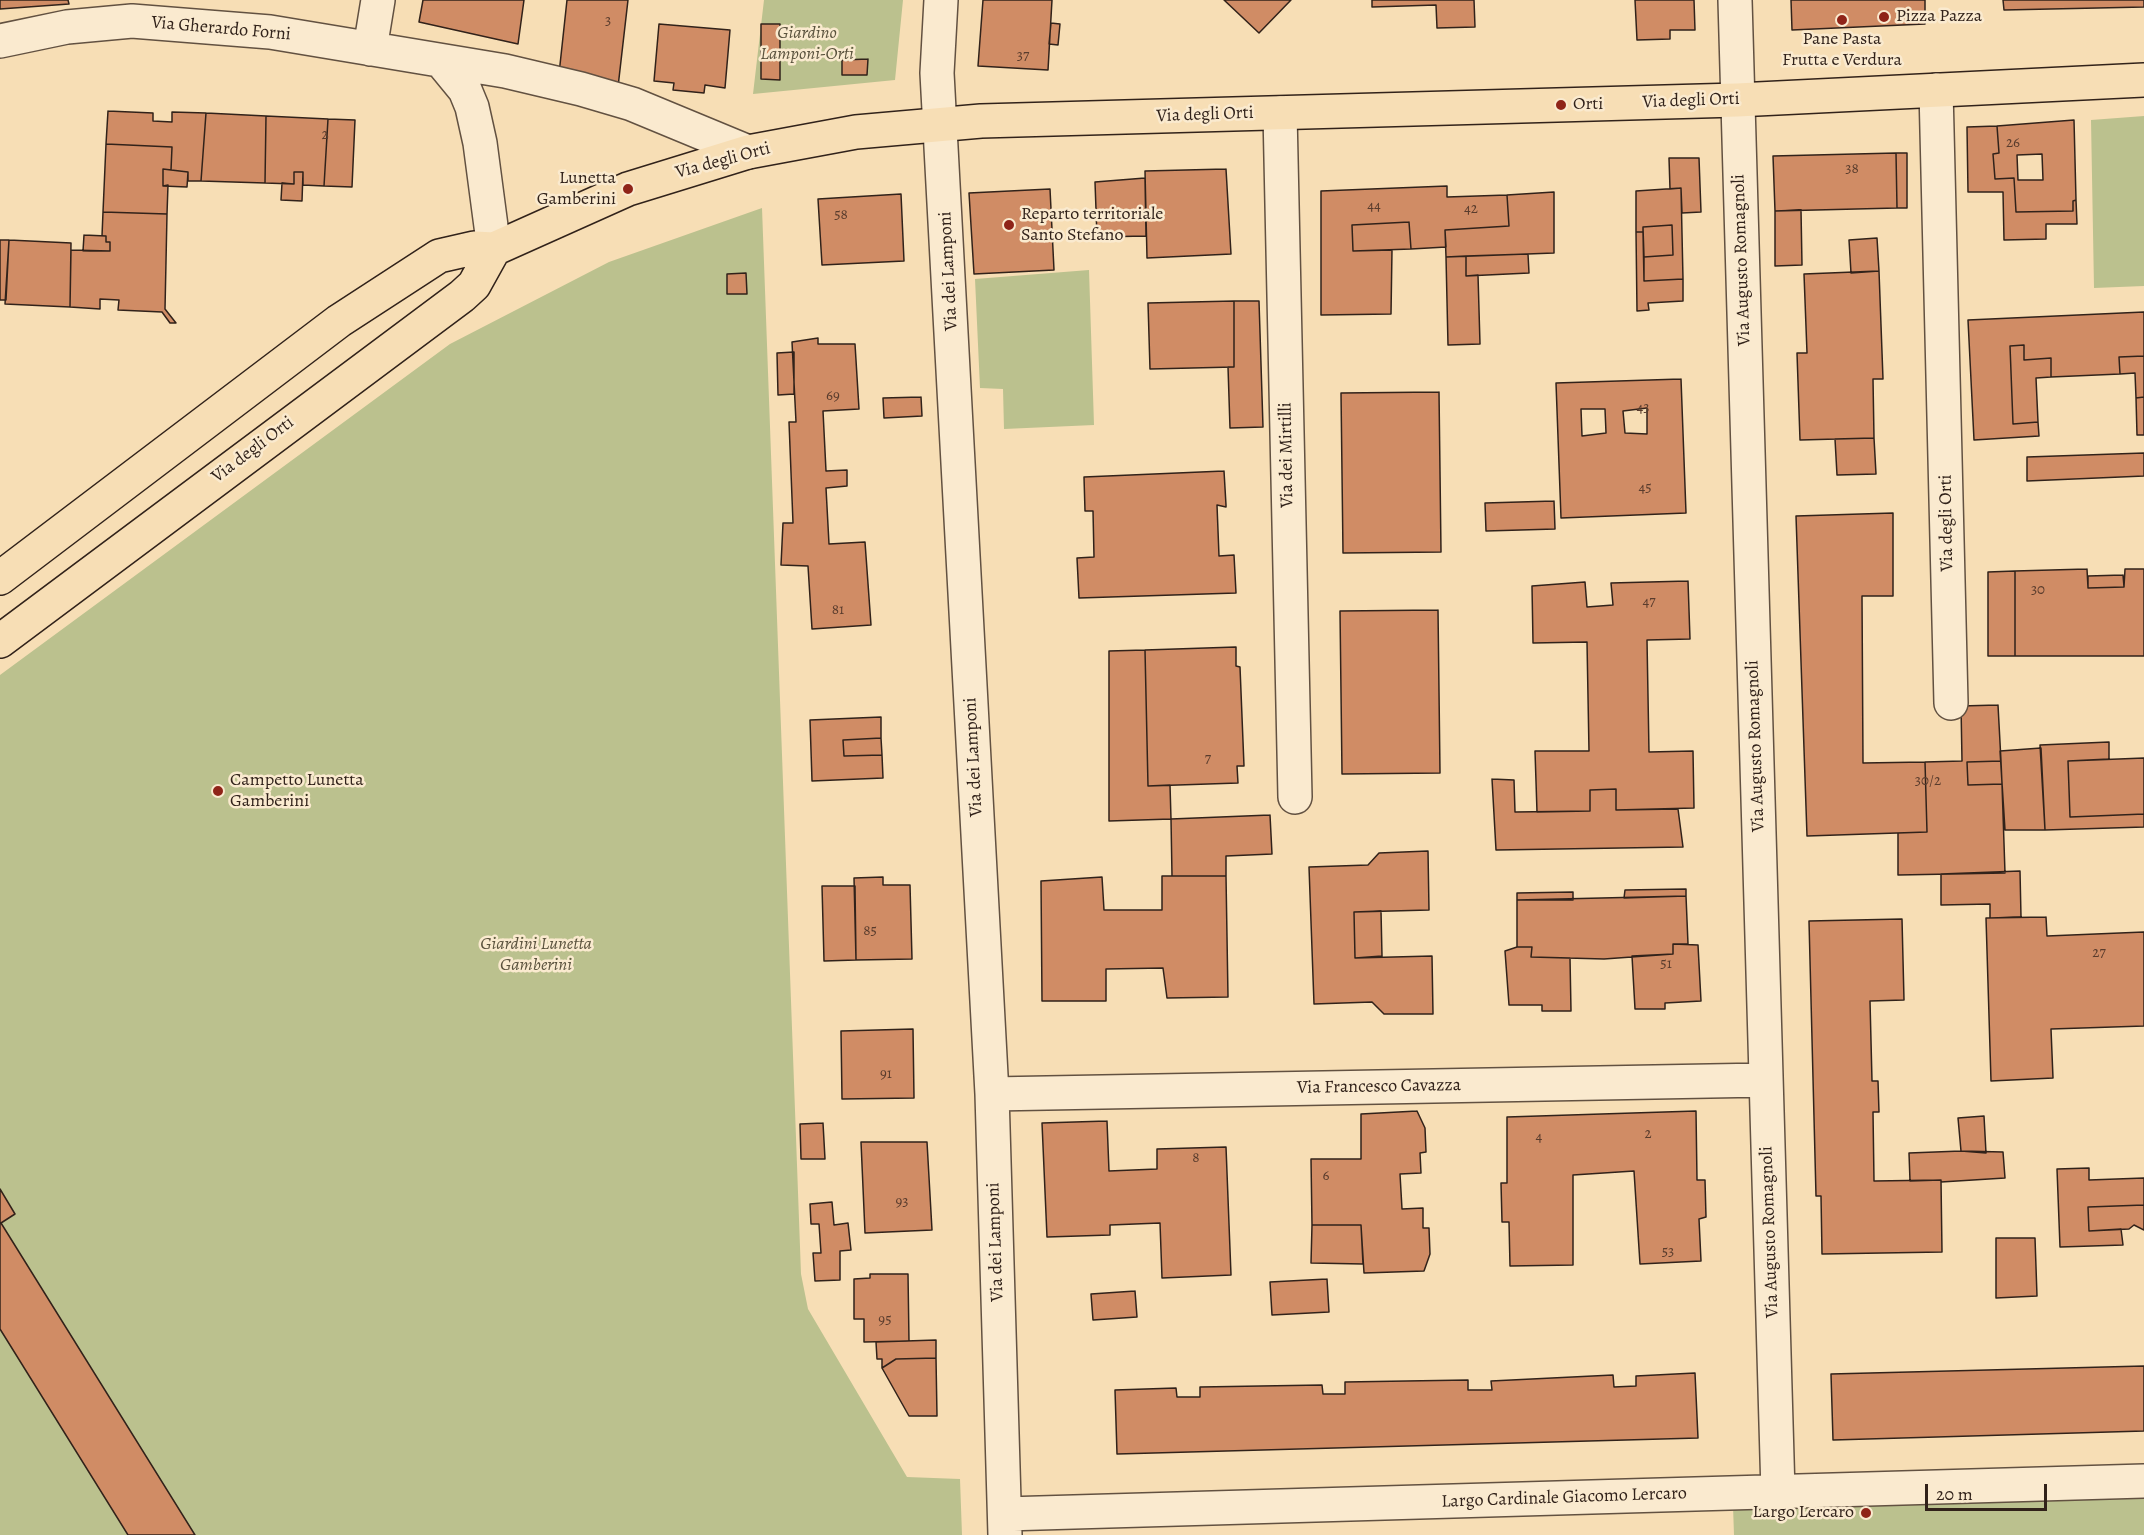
<!DOCTYPE html>
<html>
<head>
<meta charset="utf-8">
<style>
	body { margin:0 }
	#map { position:relative; width:2144px; height:1535px; overflow:hidden; background:#f7deb5; font-family:Alegreya,serif }
	canvas { display:block }
	.scale { position:absolute; left:1925px; top:1484px; width:122px; height:27px; box-sizing:border-box; border:3px solid #31221a; border-top:0; padding-left:8px; font-size:18px; line-height:21px; white-space:nowrap; color:#31221a; -webkit-text-stroke:4px #faeacf; paint-order:stroke }
</style>
</head>
<body>
<div id="map">
<canvas width="2144" height="1535"></canvas>
<div class="scale">20 m</div>
</div>
<script>
const g = document.querySelector('canvas').getContext('2d');
g.lineJoin = 'round';
function fillPath(path, color) { g.fillStyle = color; g.fill(path, 'evenodd'); }
const toPath = rows => new Path2D(rows.map(r => 'M' + r).join(''));
function strokePath(path, color, width, dash) { g.strokeStyle = color; g.lineWidth = width; g.lineCap = dash ? 'butt' : 'round'; g.setLineDash(dash || []); g.stroke(path); }
function drawText(font, color, halo, rows, align = 'center') {
  g.font = font + ' Alegreya,serif'; g.lineWidth = 5; g.setLineDash([]); g.textBaseline = 'middle'; g.strokeStyle = halo; g.fillStyle = color; for (const [text, x, y, turn = 0] of rows) {
    g.save(); g.translate(x, y); g.rotate((+turn || 0) * Math.PI / 180); g.textAlign = isNaN(turn) ? turn : align; if (halo) g.strokeText(text, 0, 0); g.fillText(text, 0, 0); g.restore();
  }
}
const green = toPath([
	[764,0,903,0,895,80,753,94],
	[2144,116,2144,286,2094,288,2091,120],
	[762,208,801,1274,808,1309,907,1477,960,1479,962,1535,0,1535,0,675,450,344,609,262],
	[1089,270,1094,425,1004,429,1003,389,980,388,975,279],
	[2144,1494,2144,1535,1734,1535,1733,1506]
]);
const building = toPath([
	[0,0,68,0,69,4,0,9,0,0],
	[423,0,524,0,518,44,419,22,423,0],
	[567,0,628,0,618,87,559,74,567,0],
	[983,0,1052,0,1048,70,978,66,983,0],
	[1224,0,1291,0,1259,33,1224,0],
	[1372,0,1474,0,1475,27,1437,28,1436,5,1372,7,1372,0],
	[1635,0,1694,0,1695,30,1670,30,1670,39,1637,40,1635,0],
	[1791,0,1925,0,1925,24,1792,30,1791,0],
	[2003,0,2144,0,2144,7,2004,10,2003,0],
	[1051,23,1060,24,1058,45,1049,44,1051,23],
	[659,24,730,30,725,88,705,85,704,93,673,90,674,83,654,81,659,24],
	[761,24,780,24,780,80,761,79,761,24],
	[868,59,867,75,842,75,842,60,868,59],
	[108,111,153,113,153,121,172,122,172,112,206,113,201,181,188,181,188,172,171,170,172,147,106,144,108,111],
	[206,113,266,116,265,183,201,181,206,113],
	[266,116,328,119,324,186,303,185,303,172,294,172,294,184,265,183,266,116],
	[328,119,355,120,352,187,324,186,328,119],
	[2074,120,2076,200,2073,201,2073,211,2016,212,2014,178,1995,179,1993,154,1999,153,1997,126,2074,120],
	[1997,126,1999,153,1993,154,1995,179,2014,178,2016,212,2073,211,2073,201,2076,200,2077,224,2046,224,2046,239,2004,240,2003,192,1968,192,1967,127,1997,126],
	[106,144,172,147,171,170,163,169,163,186,168,185,167,214,103,212,106,144],
	[1896,153,1907,153,1907,208,1897,208,1896,153],
	[1896,153,1897,208,1775,211,1773,156,1896,153],
	[2042,154,2043,180,2018,180,2017,155,2042,154],
	[1669,158,1699,158,1701,212,1682,213,1681,188,1670,189,1669,158],
	[163,169,188,172,187,187,163,186,163,169],
	[1226,169,1231,254,1147,258,1145,171,1226,169],
	[294,172,303,172,302,201,281,200,282,183,294,184,294,172],
	[1145,178,1146,236,1097,237,1095,182,1145,178],
	[1447,186,1447,197,1507,195,1509,226,1445,230,1446,247,1411,249,1409,222,1352,225,1353,251,1392,250,1391,314,1321,315,1321,191,1447,186],
	[1681,188,1683,279,1644,281,1644,257,1673,255,1672,225,1643,227,1643,232,1636,232,1636,191,1681,188],
	[1050,189,1054,270,974,274,969,193,1050,189],
	[1554,192,1554,253,1446,257,1445,230,1509,226,1507,195,1554,192],
	[901,194,904,261,822,265,818,199,901,194],
	[1801,210,1802,265,1775,266,1775,211,1801,210],
	[103,212,167,214,165,309,176,323,170,323,162,312,118,310,119,300,100,299,100,309,70,307,71,250,110,251,110,242,106,242,106,236,102,236,103,212],
	[1409,222,1411,249,1353,251,1352,225,1409,222],
	[1672,225,1673,255,1644,257,1643,227,1672,225],
	[1636,232,1643,232,1644,281,1683,279,1683,301,1648,303,1649,310,1637,311,1636,232],
	[84,235,106,236,106,242,110,242,110,251,83,251,84,235],
	[1877,238,1879,271,1851,273,1849,240,1877,238],
	[0,240,9,240,6,300,0,300,0,240],
	[9,240,71,243,70,307,5,304,9,240],
	[1528,254,1529,273,1466,276,1466,256,1528,254],
	[1466,256,1466,276,1478,275,1480,344,1448,345,1446,257,1466,256],
	[1879,271,1883,379,1873,379,1874,438,1800,440,1797,353,1807,353,1804,274,1879,271],
	[746,273,747,294,727,294,727,274,746,273],
	[1234,301,1234,367,1150,369,1148,303,1234,301],
	[1234,301,1259,301,1263,427,1230,428,1228,367,1234,367,1234,301],
	[2144,312,2144,356,2119,357,2120,374,2051,377,2051,358,2024,360,2024,345,2010,346,2013,424,2038,422,2039,436,1974,440,1968,320,2144,312],
	[818,338,818,344,855,344,859,409,823,411,826,471,847,470,847,486,826,488,829,544,865,542,871,625,812,629,808,566,781,565,783,523,793,523,789,422,796,422,792,342,818,338],
	[2024,345,2024,360,2051,358,2051,377,2036,378,2038,422,2013,424,2010,346,2024,345],
	[794,352,794,394,778,395,777,353,794,352],
	[2144,356,2144,397,2136,398,2135,373,2120,374,2119,357,2144,356],
	[1681,379,1686,513,1561,518,1556,383,1681,379],
	[1647,408,1647,434,1625,433,1623,411,1647,408],
	[1581,409,1605,409,1606,433,1582,436,1581,409],
	[1439,392,1441,552,1343,553,1341,393,1439,392],
	[921,397,922,416,884,418,883,398,921,397],
	[2144,397,2144,435,2137,435,2136,398,2144,397],
	[1874,438,1876,474,1837,475,1835,439,1874,438],
	[2144,453,2144,476,2027,481,2027,457,2144,453],
	[1224,471,1226,505,1226,507,1217,505,1219,556,1234,555,1236,593,1079,598,1077,558,1094,557,1093,511,1085,511,1084,477,1224,471],
	[1554,501,1555,529,1486,531,1485,503,1554,501],
	[1893,513,1893,596,1862,596,1863,763,1925,762,1927,832,1807,836,1796,516,1893,513],
	[2087,569,2088,588,2124,587,2125,569,2144,569,2144,656,2015,656,2015,571,2087,569],
	[2015,571,2015,656,1988,656,1988,572,2015,571],
	[2123,575,2124,587,2088,588,2088,576,2123,575],
	[1688,581,1690,639,1647,640,1649,752,1693,751,1694,808,1616,810,1616,789,1590,790,1590,811,1537,812,1535,751,1589,751,1587,642,1533,643,1532,586,1585,582,1587,607,1613,605,1611,583,1688,581],
	[1438,610,1440,773,1342,774,1340,611,1438,610],
	[1236,647,1236,666,1240,667,1244,766,1237,766,1238,783,1148,786,1145,650,1236,647],
	[1145,650,1148,786,1170,785,1171,819,1109,821,1109,651,1145,650],
	[1998,705,2001,761,1967,762,1968,785,2002,784,2005,873,1898,875,1898,833,1927,832,1925,762,1962,761,1961,706,1998,705],
	[881,717,881,738,843,740,844,756,882,755,883,778,812,781,810,720,881,717],
	[881,738,882,755,844,756,843,740,881,738],
	[2109,742,2109,759,2068,761,2070,817,2144,814,2144,827,2045,830,2040,745,2109,742],
	[2041,748,2045,830,2005,830,2000,751,2041,748],
	[2144,758,2144,814,2070,817,2068,761,2144,758],
	[2001,761,2002,784,1968,785,1967,762,2001,761],
	[1492,779,1514,780,1515,812,1590,811,1590,790,1616,789,1616,810,1678,809,1683,847,1496,850,1492,779],
	[1270,815,1272,854,1226,856,1226,876,1172,876,1171,819,1270,815],
	[1428,851,1429,910,1354,912,1355,958,1432,956,1433,1014,1384,1014,1372,1002,1314,1004,1309,867,1368,865,1379,853,1428,851],
	[2020,871,2021,917,1990,918,1990,904,1941,905,1941,874,2020,871],
	[1162,876,1226,876,1228,997,1167,998,1163,968,1106,969,1106,1001,1042,1001,1041,881,1102,877,1104,910,1162,910,1162,876],
	[883,877,883,885,910,885,912,959,856,960,854,878,883,877],
	[822,886,855,886,856,960,824,961,822,886],
	[1686,889,1686,896,1624,898,1625,890,1686,889],
	[1573,892,1573,900,1517,900,1517,893,1573,892],
	[1686,896,1688,944,1673,944,1673,954,1604,959,1531,957,1532,947,1517,947,1517,900,1686,896],
	[1381,911,1382,956,1355,958,1354,912,1381,911],
	[2046,917,2047,936,2144,932,2144,1026,2051,1029,2053,1078,1991,1081,1986,918,2046,917],
	[1902,919,1904,1000,1870,1001,1872,1081,1878,1081,1879,1112,1873,1112,1874,1181,1941,1180,1942,1252,1822,1254,1821,1196,1816,1196,1809,921,1902,919],
	[1673,944,1698,945,1701,1001,1665,1003,1665,1009,1635,1009,1632,956,1673,954,1673,944],
	[1517,947,1532,947,1531,957,1570,958,1571,1011,1542,1011,1542,1005,1509,1005,1505,951,1517,947],
	[913,1029,914,1098,842,1099,841,1031,913,1029],
	[1417,1111,1425,1128,1426,1152,1420,1153,1421,1173,1400,1174,1402,1209,1423,1208,1423,1228,1429,1228,1430,1254,1424,1271,1364,1273,1361,1225,1312,1225,1311,1159,1361,1159,1361,1114,1417,1111],
	[1696,1111,1697,1180,1705,1180,1706,1217,1699,1219,1701,1261,1640,1264,1634,1171,1573,1175,1573,1265,1510,1266,1509,1222,1502,1222,1501,1183,1507,1183,1507,1117,1696,1111],
	[1984,1116,1986,1153,1961,1151,1958,1118,1984,1116],
	[1107,1121,1109,1171,1157,1169,1157,1149,1226,1147,1231,1275,1162,1278,1160,1223,1110,1225,1110,1235,1047,1237,1042,1123,1107,1121],
	[823,1123,825,1159,801,1159,800,1124,823,1123],
	[861,1142,927,1142,932,1230,865,1233,861,1142],
	[1961,1151,2003,1152,2005,1178,1941,1182,1941,1180,1910,1181,1909,1153,1961,1151],
	[2089,1168,2089,1180,2144,1178,2144,1205,2088,1207,2089,1231,2121,1229,2123,1245,2060,1247,2057,1169,2089,1168],
	[0,1189,15,1214,1,1223,195,1535,128,1535,0,1329,0,1189],
	[832,1202,834,1225,848,1223,851,1250,840,1251,840,1280,815,1281,813,1253,821,1253,819,1224,811,1224,810,1204,832,1202],
	[2144,1205,2144,1230,2134,1225,2129,1229,2089,1231,2088,1207,2144,1205],
	[1312,1225,1361,1225,1363,1264,1311,1263,1312,1225],
	[1996,1238,2035,1238,2037,1296,1996,1298,1996,1238],
	[870,1274,908,1274,909,1341,864,1342,864,1319,854,1319,854,1279,870,1278,870,1274],
	[1327,1279,1329,1312,1272,1315,1270,1282,1327,1279],
	[1135,1291,1137,1317,1093,1320,1091,1294,1135,1291],
	[936,1340,936,1358,896,1359,882,1368,882,1359,877,1359,876,1342,936,1340],
	[936,1358,937,1416,909,1416,882,1368,896,1359,936,1358],
	[2144,1366,2144,1431,1833,1440,1831,1374,2144,1366],
	[1695,1373,1698,1438,1117,1454,1115,1390,1176,1388,1177,1397,1200,1397,1200,1387,1322,1385,1323,1394,1345,1394,1345,1382,1468,1380,1468,1390,1492,1390,1491,1381,1613,1375,1614,1387,1636,1386,1636,1376,1695,1373]
]);
const minor = toPath([
	[941,0,937,73,992,1094,1005,1535],
	[1735,0,1778,1492],
	[0,41,67,27,132,21,270,32,505,71,581,89,632,104,748,152],
	[370,49,378,0],
	[442,62,465,90,472,107,480,143,494,249],
	[1936,90,1951,703],
	[1280,113,1295,797],
	[992,1094,1765,1080],
	[1005,1514,2144,1481]
]);
const primary = toPath([
	[0,578,339,321,439,256,474,248,494,249,628,189,748,152,856,132,981,121,1737,100,2144,80],
	[0,641,462,296,474,285,494,249]
]);
const markers = [
	[1884,17,6,"#8f2418"],
	[1842,20,6,"#8f2418"],
	[1561,105,6,"#8f2418"],
	[628,189,6,"#8f2418"],
	[1009,225,6,"#8f2418"],
	[218,791,6,"#8f2418"],
	[1866,1513,6,"#8f2418"]
];
const numberNames = [
	["3",608,21],
	["37",1023,56],
	["2",325,135],
	["26",2013,143],
	["38",1852,169],
	["44",1374,206],
	["42",1471,209],
	["58",841,215],
	["69",833,396],
	["43",1643,408],
	["45",1645,488],
	["30",2038,590],
	["47",1649,602],
	["81",838,610],
	["7",1208,759],
	["30/2",1928,781],
	["85",870,931],
	["27",2099,953],
	["51",1666,964],
	["91",886,1074],
	["2",1648,1134],
	["4",1539,1137],
	["8",1196,1158],
	["6",1326,1176],
	["93",902,1202],
	["53",1668,1252],
	["95",885,1320]
];
const poiNames = [
	["Pizza Pazza",1896,17],
	["Pane Pasta",1842,40,"center"],
	["Frutta e Verdura",1842,61,"center"],
	["Orti",1573,105],
	["Lunetta",616,179,"right"],
	["Gamberini",616,200,"right"],
	["Reparto territoriale",1021,215],
	["Santo Stefano",1021,236],
	["Campetto Lunetta",230,781],
	["Gamberini",230,802],
	["Largo Lercaro",1854,1513,"right"]
];
const streetNames = [
	["Via Gherardo Forni",221,29,5],
	["Via degli Orti",1691,101,-2],
	["Via degli Orti",1205,115,-2],
	["Via degli Orti",723,161,-15],
	["Via Augusto Romagnoli",1742,260,-92],
	["Via dei Lamponi",949,271,-93],
	["Via degli Orti",253,450,-37],
	["Via dei Mirtilli",1287,455,-91],
	["Via degli Orti",1947,523,-91],
	["Via Augusto Romagnoli",1756,746,-92],
	["Via dei Lamponi",974,757,-93],
	["Via Francesco Cavazza",1379,1087,-1],
	["Via Augusto Romagnoli",1770,1232,-92],
	["Via dei Lamponi",996,1242,-92],
	["Largo Cardinale Giacomo Lercaro",1564,1498,-2]
];
const parkNames = [
	["Giardino",807,34],
	["Lamponi-Orti",807,55],
	["Giardini Lunetta",536,945],
	["Gamberini",536,966]
];
fillPath(green, '#bbc18e');
fillPath(building, '#d08c65');
strokePath(building, '#31221a', 1.5);
strokePath(minor, '#625141', 36);
strokePath(primary, '#31221a', 36);
strokePath(minor, '#faeacf', 33);
strokePath(primary, '#f7deb5', 33);
for (const [x, y, r, color] of markers) { const dot = new Path2D(); dot.arc(x, y, r, 0, 2 * Math.PI); g.fillStyle = color; g.fill(dot); strokePath(dot, '#faeacf', 2); }
drawText('15px', '#593c2d', null, numberNames);
drawText('18px', '#31221a', '#faeacf', poiNames, 'left');
drawText('18px', '#31221a', '#faeacf', streetNames);
drawText('italic 18px', '#5a523d', '#faeacf', parkNames);
</script>
</body>
</html>
